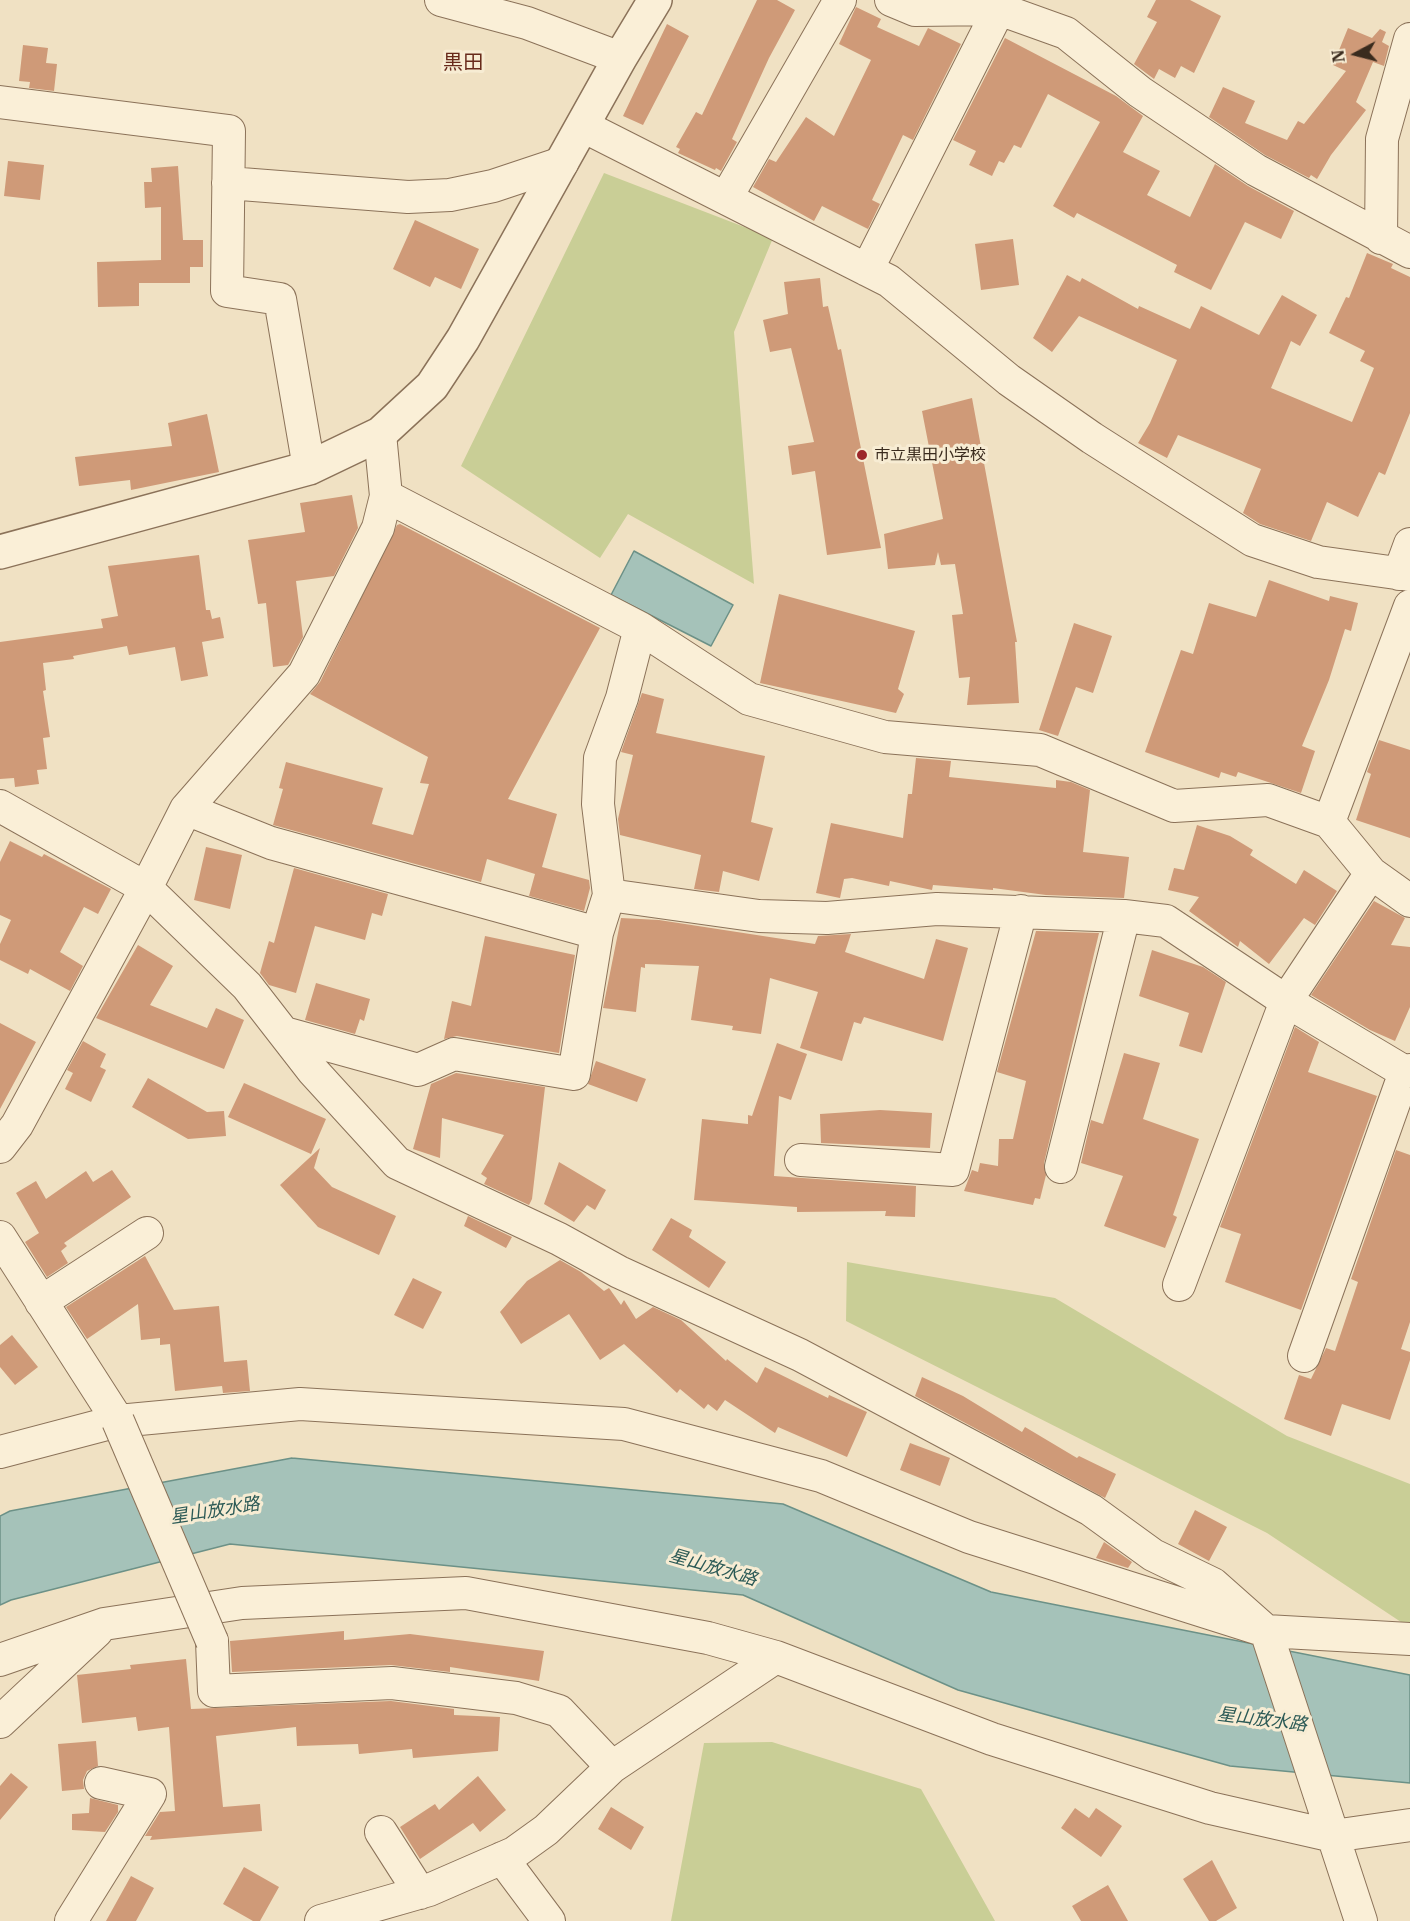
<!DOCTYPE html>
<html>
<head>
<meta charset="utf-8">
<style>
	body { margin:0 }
	#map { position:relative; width:1410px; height:1921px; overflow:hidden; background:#f0e1c3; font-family:"IBM Plex Serif",serif }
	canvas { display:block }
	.north { position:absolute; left:1326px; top:24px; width:60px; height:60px; -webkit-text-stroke:4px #f7ecd3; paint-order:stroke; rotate:263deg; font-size:16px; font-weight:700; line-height:24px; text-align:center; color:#3a2b1e }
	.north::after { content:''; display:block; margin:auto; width:21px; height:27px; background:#3a2b1e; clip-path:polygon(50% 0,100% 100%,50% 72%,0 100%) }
</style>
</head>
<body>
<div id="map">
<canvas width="1410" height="1921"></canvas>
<div class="north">N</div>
</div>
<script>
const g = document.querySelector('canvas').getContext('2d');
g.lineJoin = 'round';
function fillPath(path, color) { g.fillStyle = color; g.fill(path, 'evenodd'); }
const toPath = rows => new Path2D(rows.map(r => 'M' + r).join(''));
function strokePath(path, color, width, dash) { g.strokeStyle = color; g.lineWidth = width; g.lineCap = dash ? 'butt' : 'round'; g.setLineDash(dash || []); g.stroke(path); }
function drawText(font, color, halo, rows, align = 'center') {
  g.font = font + ' "IBM Plex Serif","Noto Sans JP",serif'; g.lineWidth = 6; g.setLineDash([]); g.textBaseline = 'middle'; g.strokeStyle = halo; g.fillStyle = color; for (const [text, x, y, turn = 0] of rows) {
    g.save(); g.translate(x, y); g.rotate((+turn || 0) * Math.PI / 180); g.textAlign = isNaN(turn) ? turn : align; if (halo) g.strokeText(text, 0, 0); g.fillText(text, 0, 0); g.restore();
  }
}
const green = toPath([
	[604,173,773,238,734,332,754,584,628,514,600,558,461,466],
	[847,1262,1055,1298,1287,1436,1410,1484,1410,1628,1267,1533,846,1321],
	[772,1742,921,1789,995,1921,671,1921,704,1743]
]);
const water = toPath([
	[634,551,733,605,711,646,611,595,634,551],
	[292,1458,783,1504,991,1592,1410,1675,1410,1783,1230,1766,958,1690,743,1595,230,1544,11,1600,0,1605,0,1516,10,1511,292,1458]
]);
const building = toPath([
	[757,0,777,0,795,10,769,58,732,139,737,142,721,171,716,168,715,170,678,153,680,149,676,147,696,112,702,115],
	[1156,0,1190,0,1221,16,1194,73,1181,66,1175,78,1159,69,1154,79,1134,64,1157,22,1147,17],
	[856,7,881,19,877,27,919,46,928,28,961,44,913,140,903,135,872,200,880,204,868,229,822,206,814,221,753,187,769,159,776,162,806,117,834,136,871,60,839,44],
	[667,24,689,36,643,125,623,116],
	[1348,28,1372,38,1380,29,1386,32,1382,42,1389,46,1384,66,1373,62,1356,102,1366,110,1331,155,1317,179,1311,175,1309,178,1265,155,1209,117,1223,87,1255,101,1245,123,1287,140,1298,121,1304,124,1346,71,1333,65],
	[1005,38,1116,96,1143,116,1123,152,1160,171,1147,195,1190,217,1215,164,1248,186,1294,211,1281,239,1245,222,1211,290,1174,272,1177,265,1077,213,1074,218,1053,206,1100,122,1048,94,1021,148,1014,145,1004,163,999,161,992,176,969,165,976,151,953,140],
	[23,45,48,48,46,63,57,64,54,91,29,88,30,82,19,81],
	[8,161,44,165,40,200,4,196],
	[178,166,183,240,203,240,203,267,190,267,190,283,139,283,139,306,98,307,97,262,161,260,161,207,145,208,144,182,152,182,151,168],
	[415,220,479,249,461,289,435,277,430,287,393,269],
	[1013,239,1019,285,981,290,975,244],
	[1367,253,1393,264,1391,268,1410,277,1410,413,1385,475,1379,472,1358,517,1327,502,1311,541,1260,524,1243,513,1261,469,1178,435,1167,458,1138,443,1150,423,1177,360,1079,316,1052,352,1033,338,1067,275,1080,282,1082,278,1138,309,1139,306,1190,329,1201,306,1259,335,1282,295,1317,315,1300,346,1291,341,1271,388,1352,422,1374,368,1360,361,1365,351,1329,333,1346,297,1349,298],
	[820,278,823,307,828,306,838,350,841,349,881,548,827,555,815,471,792,475,788,446,814,442,791,348,770,352,763,320,788,314,784,282],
	[972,398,1017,642,1015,642,1019,703,967,705,970,677,959,678,952,615,963,614,955,564,941,565,938,552,935,565,888,569,884,534,943,519,922,411],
	[207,414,219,472,131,490,130,480,79,486,75,457,172,446,168,423],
	[352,495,358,528,334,576,296,581,303,637,288,665,273,667,266,603,258,604,248,540,305,532,300,503],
	[400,524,600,628,508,799,557,814,542,867,589,880,590,888,584,911,529,896,535,874,487,859,481,882,273,825,283,789,279,788,286,762,383,788,372,824,413,835,429,784,420,783,428,757,310,694,320,682,397,525],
	[199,555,206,610,210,610,212,619,220,617,224,638,202,642,208,676,181,681,175,647,129,655,127,646,73,656,74,659,43,663,46,690,43,691,50,737,43,738,47,769,37,770,39,784,15,787,14,778,0,779,0,642,103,628,101,619,118,616,108,566],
	[1269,580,1329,601,1330,596,1358,603,1351,631,1345,629,1329,680,1302,746,1315,751,1301,793,1238,772,1236,777,1221,772,1219,778,1145,752,1181,650,1193,654,1209,603,1256,617],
	[779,594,915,631,898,689,904,694,896,713,760,683],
	[1074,623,1112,636,1093,693,1076,687,1058,736,1039,730],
	[642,693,664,699,656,733,765,756,751,822,773,828,759,881,723,871,719,892,694,889,701,855,620,835,618,819,633,755,621,752],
	[1379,740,1410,750,1410,838,1356,820,1371,774,1367,772],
	[916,758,951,761,949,777,1056,788,1056,780,1071,782,1090,790,1083,852,1129,857,1124,898,1046,895,993,888,993,890,933,885,932,890,890,881,889,886,852,878,844,879,840,898,816,893,831,823,903,838,908,794,912,794],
	[1197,825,1230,836,1253,850,1250,855,1296,884,1304,870,1337,891,1315,925,1304,918,1269,964,1240,941,1238,947,1189,911,1199,897,1168,890,1174,868,1184,870],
	[10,841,42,857,44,854,111,889,98,914,84,907,60,952,83,966,70,991,30,969,28,974,0,960,0,944,11,920,0,915,0,862],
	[206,847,242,855,230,909,194,900],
	[294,868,388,894,382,916,372,913,365,940,315,926,296,993,269,985,260,973,269,941,274,943],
	[1374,901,1405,918,1391,945,1410,947,1410,1007,1395,1041,1370,1030,1311,995],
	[621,918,659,920,815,944,818,936,851,934,845,952,924,979,936,939,968,948,943,1041,864,1017,861,1024,854,1022,842,1061,800,1048,818,992,770,978,761,1034,732,1030,733,1026,691,1020,699,966,645,964,645,968,641,967,636,1012,603,1008],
	[1036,931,1099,933,1044,1163,1046,1175,1040,1199,1035,1198,1033,1205,964,1191,972,1170,978,1172,980,1163,998,1166,999,1139,1013,1139,1026,1081,997,1072],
	[485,936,575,955,559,1053,457,1036,444,1039,452,1001,471,1006],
	[138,945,173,966,150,1005,207,1028,216,1008,244,1020,224,1069,96,1018],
	[1152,950,1203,967,1226,982,1202,1053,1179,1046,1189,1013,1139,996],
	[316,983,370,999,364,1021,360,1019,355,1034,305,1020],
	[0,1023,36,1042,0,1109],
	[1295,1027,1319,1042,1308,1072,1377,1096,1301,1310,1225,1282,1241,1234,1220,1227],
	[83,1041,106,1054,100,1067,106,1070,91,1102,65,1089,73,1073,67,1070],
	[777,1043,807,1054,791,1100,779,1096,774,1176,916,1186,915,1217,885,1216,886,1211,797,1212,797,1207,694,1200,702,1119,748,1124,748,1115,752,1116],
	[1124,1053,1160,1063,1143,1119,1199,1139,1173,1215,1177,1217,1165,1248,1104,1226,1123,1176,1081,1163,1091,1120,1103,1124],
	[596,1061,646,1079,637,1102,588,1084],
	[456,1073,545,1087,532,1199,529,1205,484,1184,487,1178,481,1174,504,1135,442,1118,440,1158,413,1149,431,1084],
	[148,1078,207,1112,224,1111,226,1136,188,1139,132,1107],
	[244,1083,326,1119,311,1154,228,1117],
	[880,1110,932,1113,930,1148,821,1143,820,1114],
	[320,1148,314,1168,332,1187,396,1216,379,1255,318,1227,280,1185],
	[1396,1150,1410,1155,1410,1322,1401,1349,1410,1352,1410,1360,1390,1420,1342,1404,1331,1436,1284,1419,1299,1375,1311,1379,1326,1348,1335,1351,1358,1282,1351,1279],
	[559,1162,606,1190,595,1210,587,1205,574,1222,544,1204],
	[112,1170,131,1197,64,1243,67,1246,61,1251,68,1263,47,1277,25,1242,39,1233,16,1193,36,1181,46,1199,86,1171,93,1182],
	[468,1216,512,1237,506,1248,464,1226],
	[671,1218,692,1230,689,1237,726,1262,709,1288,652,1250],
	[145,1256,174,1310,219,1306,224,1362,247,1360,250,1391,223,1393,222,1386,175,1391,170,1344,160,1345,160,1338,141,1340,138,1304,87,1339,66,1307],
	[560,1260,581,1272,604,1291,609,1288,621,1305,624,1300,636,1319,653,1307,681,1320,726,1361,727,1359,757,1383,765,1367,828,1398,829,1395,867,1412,847,1457,778,1427,775,1433,725,1400,717,1411,708,1404,704,1409,680,1389,677,1393,624,1344,600,1360,569,1314,521,1344,500,1312,527,1281],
	[413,1278,442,1292,423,1329,394,1315],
	[12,1335,38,1367,15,1385,0,1367,0,1345],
	[922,1377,963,1396,1022,1432,1025,1427,1077,1458,1079,1456,1116,1474,1105,1498,915,1396],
	[910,1443,950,1458,940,1486,900,1470],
	[1195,1510,1227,1527,1209,1561,1178,1544],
	[1104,1542,1132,1562,1128,1568,1096,1558],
	[344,1631,344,1640,410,1634,544,1651,539,1681,450,1667,450,1672,391,1665,232,1672,230,1641],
	[186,1659,191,1709,391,1701,454,1709,454,1715,500,1717,498,1751,413,1758,412,1749,359,1754,358,1744,297,1746,296,1727,216,1736,223,1807,260,1804,262,1831,150,1840,152,1836,145,1836,160,1812,175,1811,169,1727,138,1731,136,1717,82,1723,77,1675,131,1669,130,1665],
	[96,1741,98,1766,87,1771,83,1780,84,1789,62,1791,58,1744],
	[11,1773,28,1787,0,1820,0,1786],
	[478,1776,506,1810,480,1832,473,1823,420,1859,400,1827,435,1804,439,1810],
	[90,1798,118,1805,118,1812,105,1832,72,1830,72,1814,89,1813],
	[611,1807,644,1827,631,1850,598,1829],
	[1075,1808,1089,1818,1096,1808,1122,1826,1101,1857,1061,1828],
	[1212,1860,1237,1908,1216,1921,1209,1921,1183,1879],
	[244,1867,279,1887,260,1921,253,1921,223,1904],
	[131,1876,154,1888,136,1921,106,1921],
	[1108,1885,1128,1921,1081,1921,1072,1906]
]);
const minor = toPath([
	[441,0,527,23,620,58],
	[891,0,915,10,999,9,1066,33,1140,92,1256,170,1410,252],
	[0,102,229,131,227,291,280,299,309,468],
	[583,126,889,281,1009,380,1092,438,1252,540,1318,562,1410,575],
	[228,183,408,197,450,195,493,186,562,163],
	[726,198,840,0],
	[1381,238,1382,139,1410,39],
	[867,270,999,9],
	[386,496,640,628,749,699,885,737,1040,750,1174,806,1268,800,1329,822,1371,873,1410,901],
	[1399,574,1410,544],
	[0,806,146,888,247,986,313,1071,397,1163,559,1239,619,1272,800,1355,1091,1510,1153,1555,1213,1584,1266,1631,1361,1921],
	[186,809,271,843,597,933,609,895,759,916,827,918,937,909,1124,916,1166,921,1286,1001,1405,1072,1410,1070],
	[1329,822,1410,606],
	[609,895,598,804,600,758,622,698,640,628],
	[284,1033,418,1070,454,1054,574,1074,597,933],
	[0,1147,17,1125,146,888,186,809,304,674,378,528,386,496,380,434],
	[801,1160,953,1170,1021,911],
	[1061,1167,1124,916],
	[0,1237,118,1421],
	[1179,1285,1286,1001,1371,873],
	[41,1302,147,1233],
	[1304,1356,1405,1072],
	[0,1452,118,1421,300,1404,624,1424,821,1476,969,1537,1266,1631,1410,1639],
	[212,1641,214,1691,392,1683,516,1698,559,1711,612,1767,776,1657,992,1739,1210,1808,1333,1836,1410,1825],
	[0,1660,104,1624,242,1603,466,1593,708,1638,776,1657],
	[0,1722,97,1631],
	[381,1832,420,1893],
	[502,1858,549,1921],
	[71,1921,150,1794,101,1783],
	[321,1921,429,1890,514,1853,546,1830,612,1767]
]);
const tertiary = toPath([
	[0,552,309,468,380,434,432,386,463,339,620,58,655,0]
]);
const minorBridge = toPath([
	[118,1421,212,1641]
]);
const markers = [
	[862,455,6,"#9c272b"]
];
const poiNames = [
	["市立黒田小学校",874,455]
];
const waterNames = [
	["星山放水路",215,1511,-9],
	["星山放水路",713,1568,16],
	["星山放水路",1262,1720,7]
];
const quarterNames = [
	["黒田",463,63]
];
fillPath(green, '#c9ce96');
fillPath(water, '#a5c2b9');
strokePath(water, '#6c9187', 1.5);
fillPath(building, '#cf9a78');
strokePath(minor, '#8b7259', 34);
strokePath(tertiary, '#8b7259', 36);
strokePath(minor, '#faefd7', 32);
strokePath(tertiary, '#faefd7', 33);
strokePath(minorBridge, '#8b7259', 34, []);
strokePath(minorBridge, '#faefd7', 32);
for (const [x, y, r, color] of markers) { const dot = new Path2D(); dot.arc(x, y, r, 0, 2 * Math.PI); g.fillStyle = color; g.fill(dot); strokePath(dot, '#f7ecd3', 2); }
drawText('16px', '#3a2b1e', '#f7ecd3', poiNames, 'left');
drawText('italic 18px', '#2c5a56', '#f7ecd3', waterNames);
drawText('20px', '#682a1b', '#f7ecd3', quarterNames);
</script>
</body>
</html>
